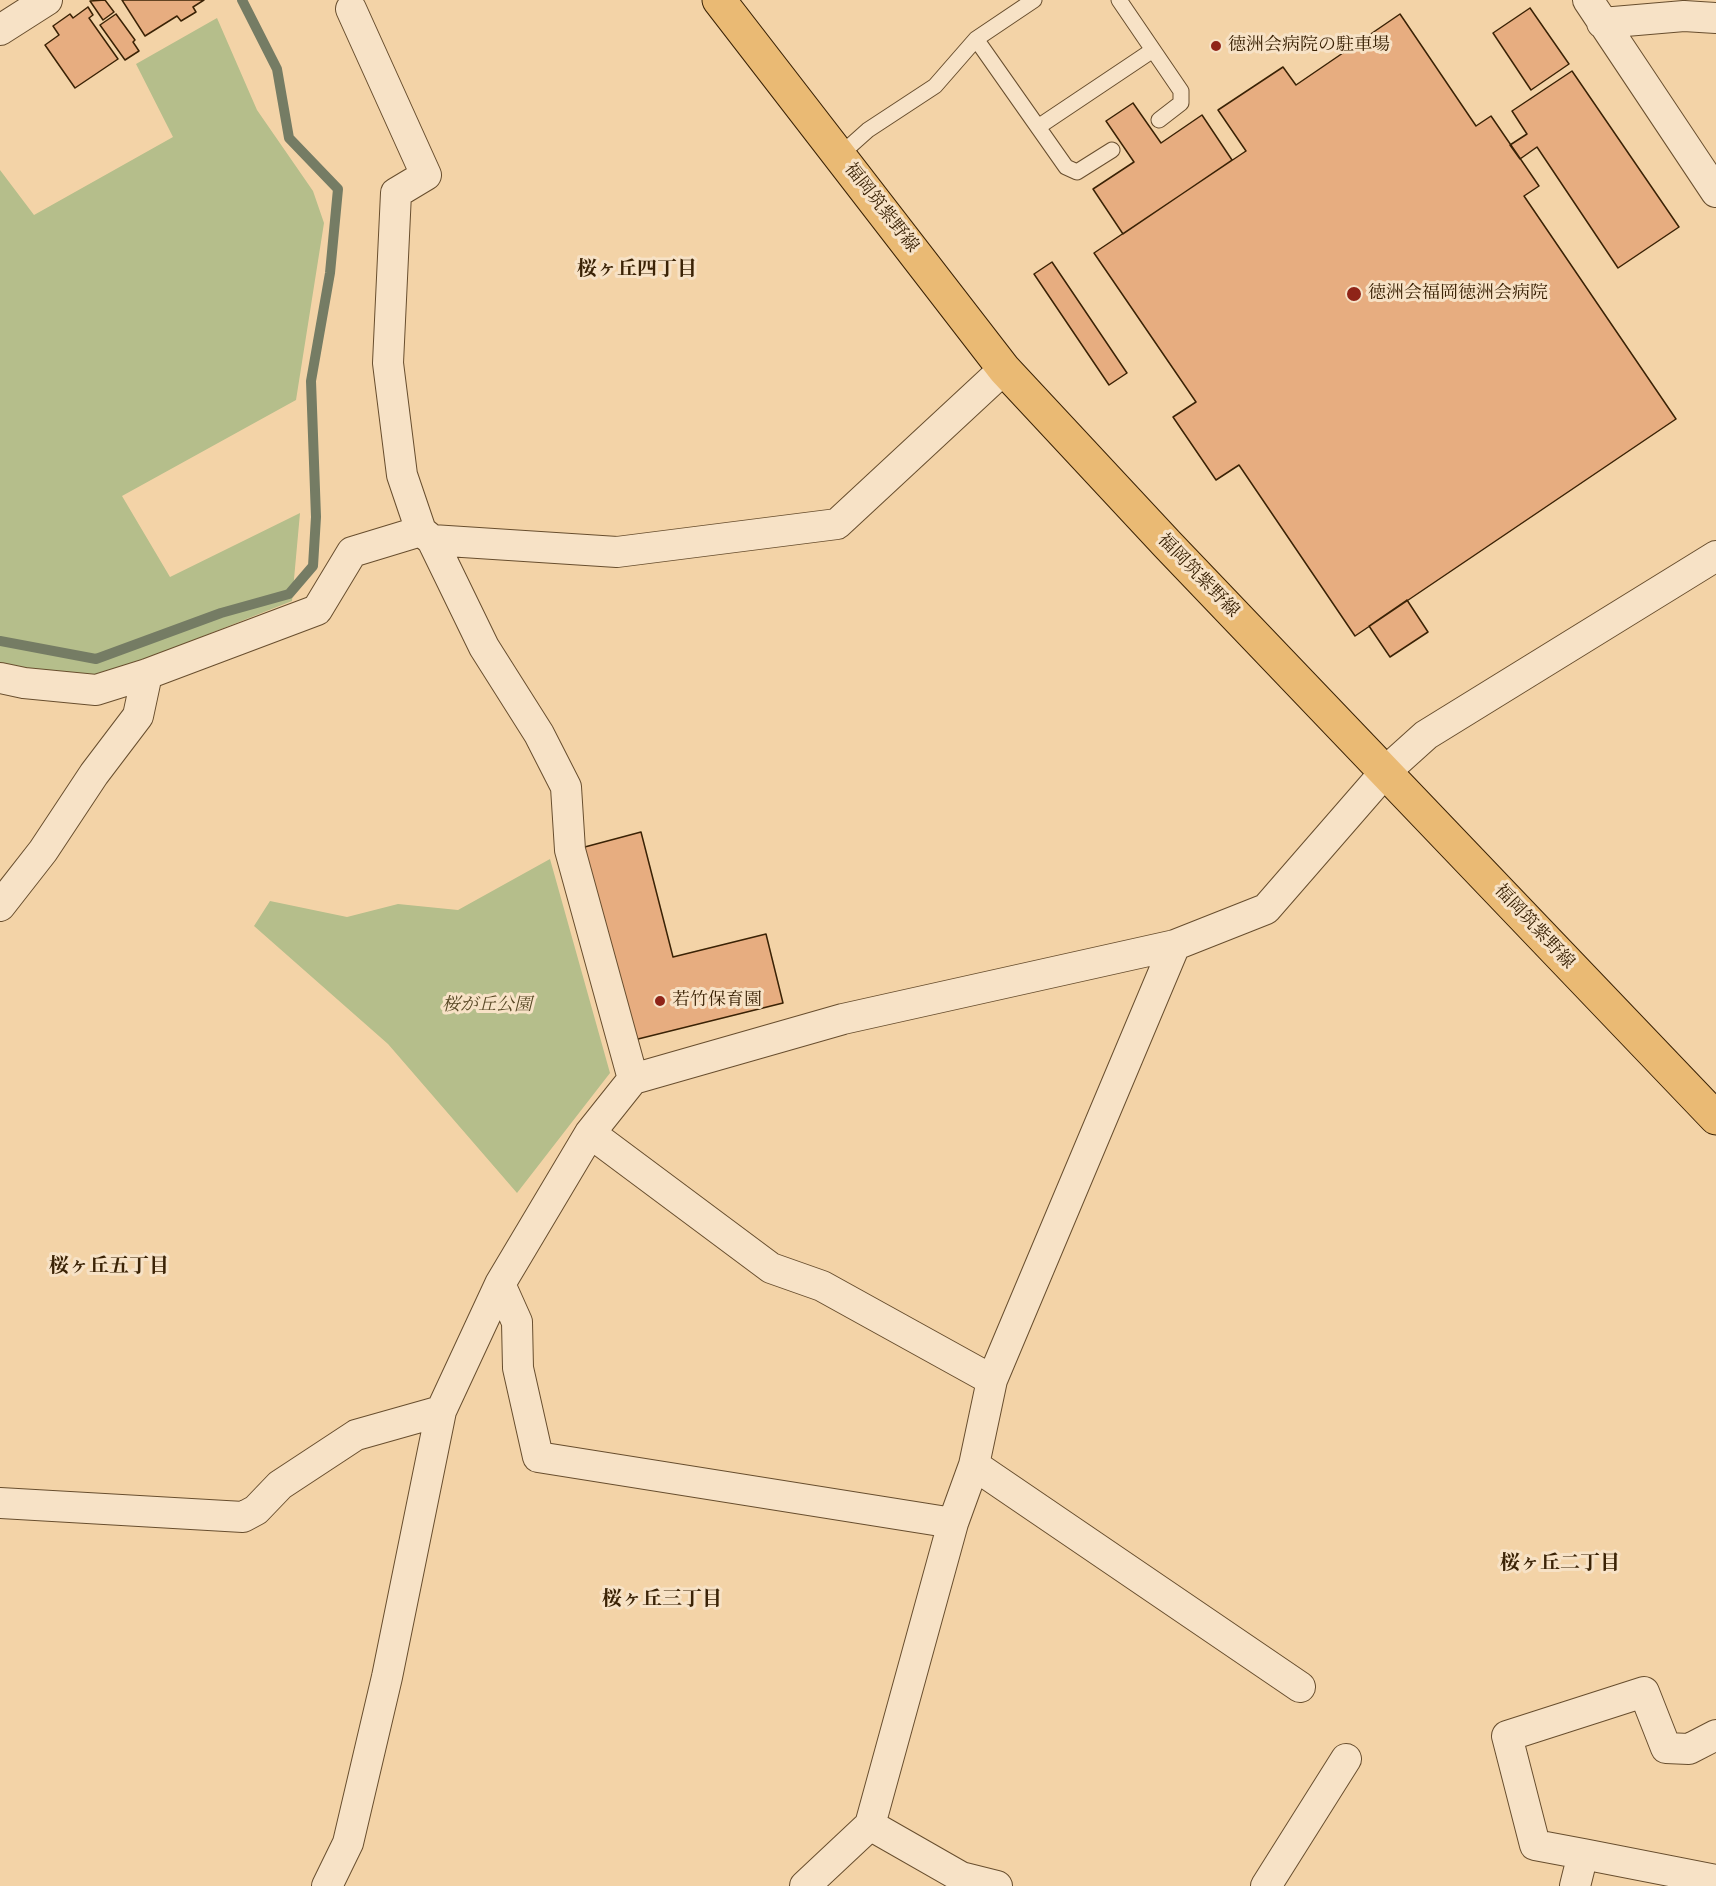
<!DOCTYPE html>
<html>
<head>
<meta charset="utf-8">
<style>
	body { margin:0 }
	canvas { display:block; background:#f3d3a7 }
</style>
</head>
<body>
<canvas width="1716" height="1886"></canvas>
<script>
const g = document.querySelector('canvas').getContext('2d');
g.lineJoin = 'round';
function fillPath(path, color) { g.fillStyle = color; g.fill(path, 'evenodd'); }
const toPath = rows => new Path2D(rows.map(r => 'M' + r).join(''));
function strokePath(path, color, width, dash) { g.strokeStyle = color; g.lineWidth = width; g.lineCap = dash ? 'butt' : 'round'; g.setLineDash(dash || []); g.stroke(path); }
function drawText(font, color, halo, rows, align = 'center') {
  g.font = font + ' "IM FELL French Canon","Noto Serif JP",serif'; g.lineWidth = 6; g.setLineDash([]); g.textBaseline = 'middle'; g.strokeStyle = halo; g.fillStyle = color; for (const [text, x, y, turn = 0] of rows) {
    g.save(); g.translate(x, y); g.rotate((+turn || 0) * Math.PI / 180); g.textAlign = isNaN(turn) ? turn : align; if (halo) g.strokeText(text, 0, 0); g.fillText(text, 0, 0); g.restore();
  }
}
const green = toPath([
	[217,18,257,110,313,191,324,223,296,400,122,496,170,577,300,513,292,601,105,675,35,669,0,663,0,170,34,215,173,137,136,64],
	[550,859,610,1073,517,1193,388,1044,254,926,270,901,347,917,398,904,458,910]
]);
const stream = toPath([
	[0,641,96,659,221,613,289,594,313,566,316,517,311,381,330,273,338,189,289,138,277,69,242,0]
]);
const building = toPath([
	[105,0,114,12,103,20,90,1,105,0],
	[122,0,204,0,193,7,196,12,181,21,177,16,145,36,122,0],
	[88,7,93,15,89,18,118,59,75,88,45,45,59,35,53,26,70,14,73,18,88,7],
	[1530,8,1569,64,1531,90,1493,33,1530,8],
	[116,14,135,40,133,42,139,51,125,60,100,25,116,14],
	[1400,14,1476,126,1491,116,1539,186,1524,196,1676,419,1355,636,1239,465,1216,480,1173,417,1196,402,1094,253,1246,151,1218,110,1283,67,1296,85,1400,14],
	[1572,71,1679,227,1618,268,1537,147,1520,159,1510,145,1527,134,1512,111,1572,71],
	[1133,103,1161,143,1202,115,1232,160,1123,234,1093,189,1134,162,1106,121,1133,103],
	[1052,262,1127,373,1109,385,1034,274,1052,262],
	[1407,600,1428,632,1390,657,1369,626,1407,600],
	[641,832,673,957,766,934,783,1003,630,1041,581,848,641,832]
]);
const service = toPath([
	[1119,0,1181,91,1181,103,1159,120],
	[976,39,1066,167,1077,172,1112,150],
	[1038,127,1153,50],
	[840,155,868,130,935,86,976,39,1034,0]
]);
const minor = toPath([
	[1588,0,1716,192],
	[351,9,426,175,396,193,388,363,402,475,421,531],
	[1602,23,1684,16,1716,18],
	[0,30,47,0],
	[432,540,484,647,539,734,566,787,570,850,633,1079],
	[0,678,24,683,96,690,147,674,317,610,352,552,421,531,432,540,617,552,837,524,1004,369],
	[0,906,43,851,94,774,138,716,147,674],
	[590,1133,771,1268,822,1286,992,1380],
	[500,1284,517,1322,518,1368,538,1457,953,1523],
	[974,1465,1300,1687],
	[0,1503,243,1517,256,1510,280,1485,356,1435,441,1411],
	[870,1825,961,1877,997,1886],
	[1583,1854,1535,1845,1507,1736,1644,1692,1666,1748,1689,1749,1716,1735],
	[327,1886,348,1843,387,1677,441,1411,500,1284,590,1133,633,1079,843,1019,1175,945,1266,909,1386,771,1426,735,1716,556],
	[805,1886,870,1825,953,1523,974,1465,992,1380,1175,945],
	[1266,1886,1346,1759],
	[1575,1886,1583,1854,1716,1880]
]);
const primary = toPath([
	[719,0,1004,369,1168,545,1716,1118]
]);
const markers = [
	[1216,46,6,"#8f2418"],
	[1354,294,8,"#8f2418"],
	[660,1001,6,"#8f2418"]
];
const poiNames = [
	["徳洲会病院の駐車場",1228,46],
	["徳洲会福岡徳洲会病院",1368,294],
	["若竹保育園",672,1001]
];
const streetNames = [
	["福岡筑紫野線",881,208,52],
	["福岡筑紫野線",1198,576,46],
	["福岡筑紫野線",1534,927,47]
];
const parkNames = [
	["桜が丘公園",487,1006]
];
const neighbourhoodNames = [
	["桜ヶ丘四丁目",637,270],
	["桜ヶ丘五丁目",109,1267],
	["桜ヶ丘二丁目",1560,1564],
	["桜ヶ丘三丁目",662,1600]
];
fillPath(green, '#b5be8b');
strokePath(stream, '#757c64', 10);
fillPath(building, '#e7ad80');
strokePath(building, '#3a2205', 1.5);
strokePath(service, '#684e2e', 17);
strokePath(minor, '#684e2e', 32);
strokePath(primary, '#3a2205', 35);
strokePath(service, '#f7e2c6', 15);
strokePath(minor, '#f7e2c6', 30);
strokePath(primary, '#eaba74', 33);
for (const [x, y, r, color] of markers) { const dot = new Path2D(); dot.arc(x, y, r, 0, 2 * Math.PI); g.fillStyle = color; g.fill(dot); strokePath(dot, '#f7e2c6', 2); }
drawText('18px', '#3a2205', '#f7e2c6', poiNames, 'left');
drawText('18px', '#3a2205', '#f7e2c6', streetNames);
drawText('italic 18px', '#594926', '#f7e2c6', parkNames);
drawText('bold 20px', '#3a2205', '#f7e2c6', neighbourhoodNames);
</script>
</body>
</html>
